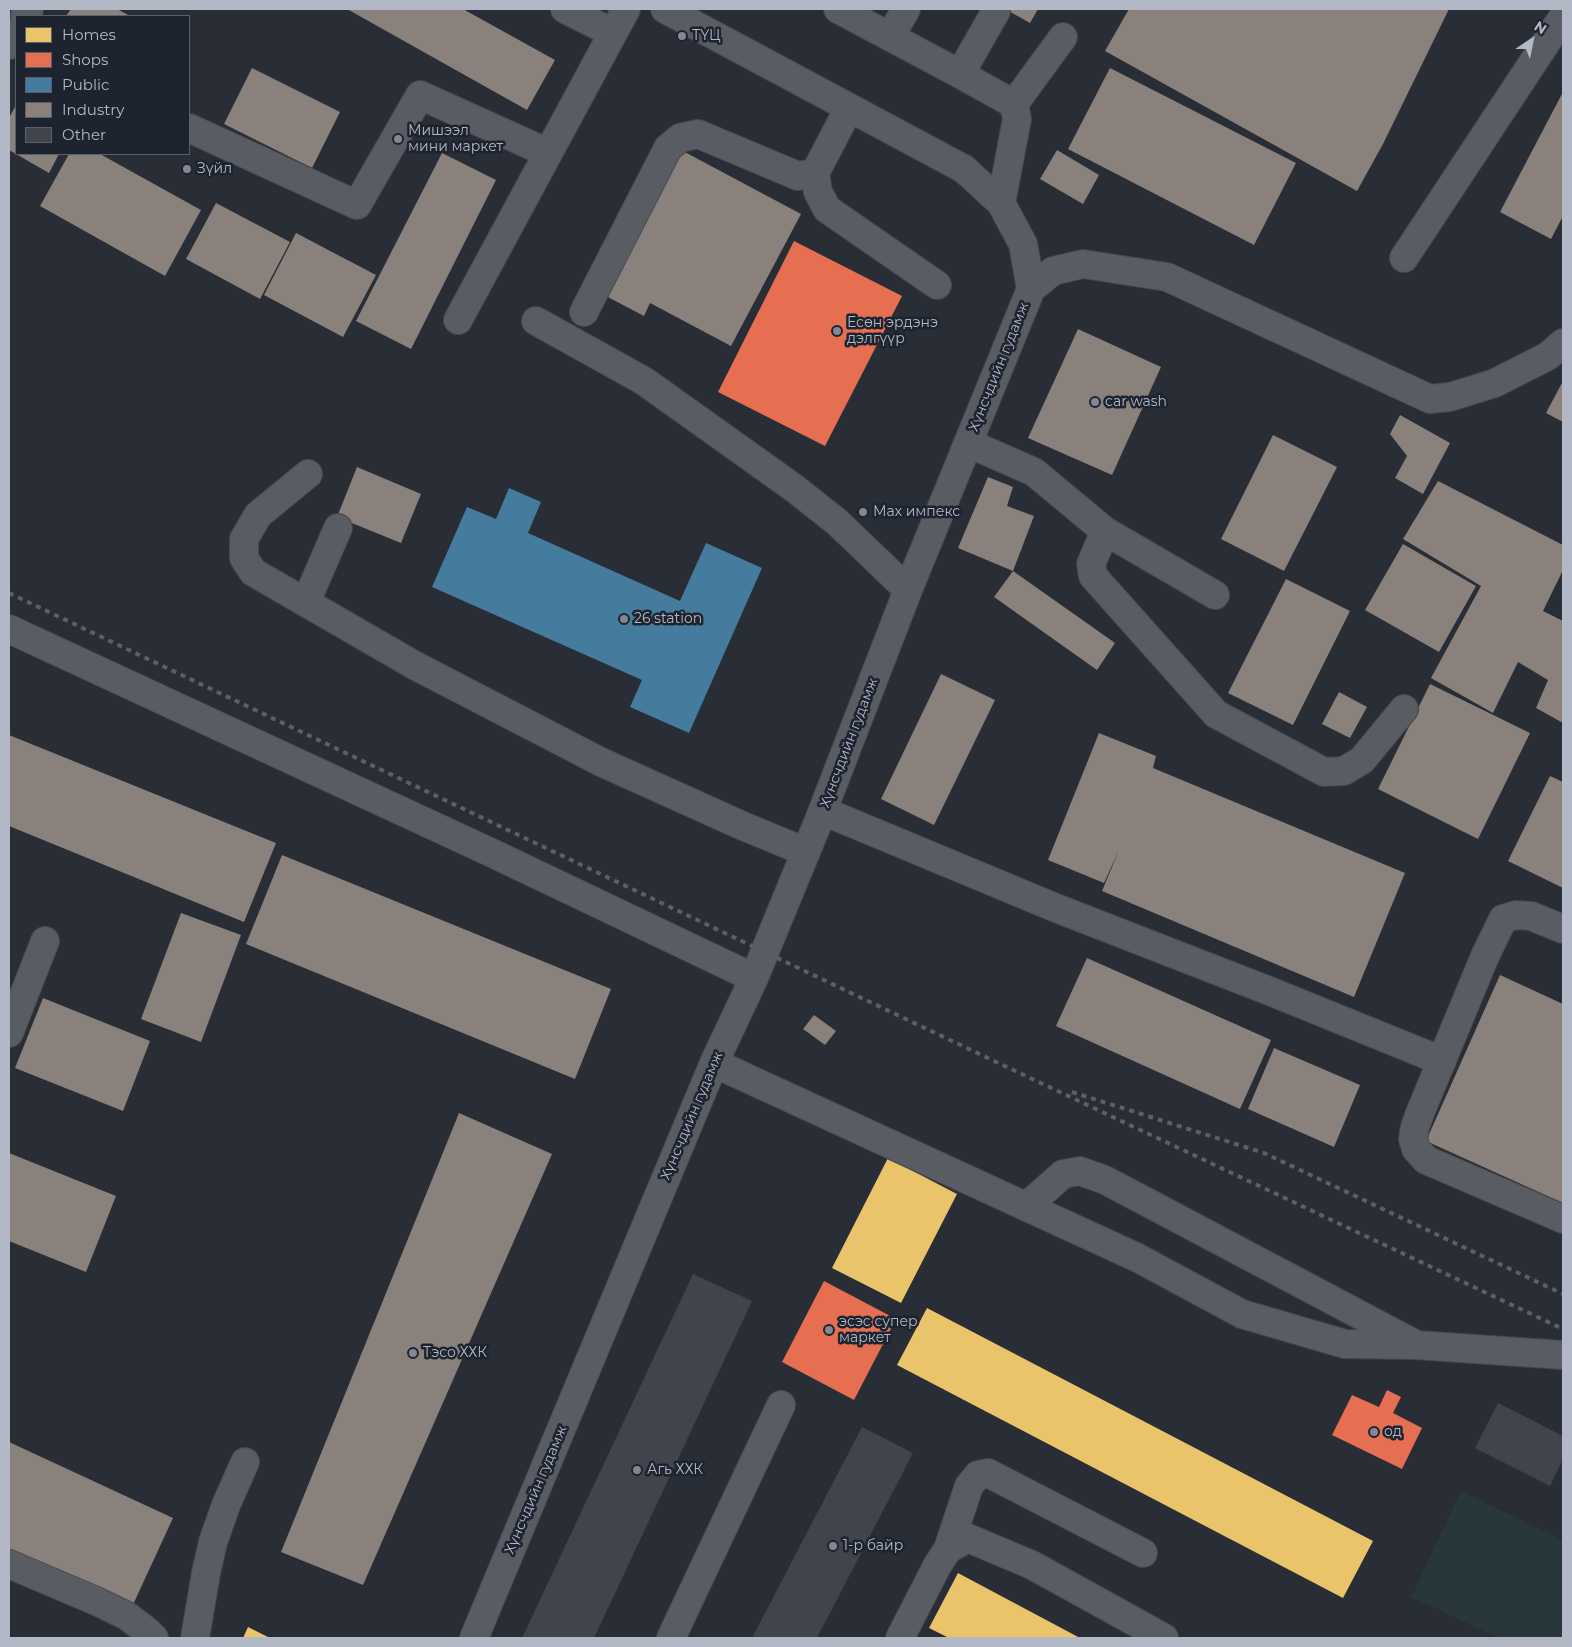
<!DOCTYPE html>
<html>
<head>
<meta charset="utf-8">
<style>
	body { margin:0 }
	#map { position:relative; width:1572px; height:1647px; overflow:hidden; background:#292d35; font-family:Montserrat,sans-serif }
	canvas { display:block }
	.frame { position:absolute; inset:0; border:10px solid #b3b8c6; pointer-events:none }
	.legend { position:absolute; left:15px; top:15px; width:175px; height:140px; box-sizing:border-box; background:#1d232f; border:1px solid #595f6b; margin:0; padding:6px 9px; list-style:none; font-size:15px; color:#b3b8c6 }
	.legend li { display:flex; align-items:center; gap:10px; height:25px }
	.legend b { width:25px; border:1px solid #595f6b }
	.north { position:absolute; left:1507px; top:15px; width:50px; height:50px; -webkit-text-stroke:4px #1d232f; paint-order:stroke; rotate:34deg; font-size:14px; font-weight:700; line-height:20px; text-align:center; color:#b3b8c6 }
	.north::after { content:''; display:block; margin:auto; width:18px; height:22px; background:#b3b8c6; clip-path:polygon(50% 0,100% 100%,50% 72%,0 100%) }
</style>
</head>
<body>
<div id="map">
<canvas width="1572" height="1647"></canvas>
<div class="frame"></div>
<ul class="legend">
<li><b style="height:14px;background:#e9c46a"></b>Homes</li>
<li><b style="height:14px;background:#e76f51"></b>Shops</li>
<li><b style="height:14px;background:#457b9d"></b>Public</li>
<li><b style="height:14px;background:#8a817c"></b>Industry</li>
<li><b style="height:14px;background:#41444a"></b>Other</li>
</ul>
<div class="north">N</div>
</div>
<script>
const g = document.querySelector('canvas').getContext('2d');
g.lineJoin = 'round';
function fillPath(path, color) { g.fillStyle = color; g.fill(path, 'evenodd'); }
const toPath = rows => new Path2D(rows.map(r => 'M' + r).join(''));
function strokePath(path, color, width, dash) { g.strokeStyle = color; g.lineWidth = width; g.lineCap = dash ? 'butt' : 'round'; g.setLineDash(dash || []); g.stroke(path); }
function drawText(font, color, halo, rows, align = 'center') {
  g.font = font + ' Montserrat,sans-serif'; g.lineWidth = 5; g.setLineDash([]); g.textBaseline = 'middle'; g.strokeStyle = halo; g.fillStyle = color; for (const [text, x, y, turn = 0] of rows) {
    g.save(); g.translate(x, y); g.rotate((+turn || 0) * Math.PI / 180); g.textAlign = isNaN(turn) ? turn : align; if (halo) g.strokeText(text, 0, 0); g.fillText(text, 0, 0); g.restore();
  }
}
const green = toPath([
	[1461,1491,1563,1540,1563,1638,1499,1638,1411,1597]
]);
const homes = toPath([
	[888,1158,957,1194,901,1303,832,1268],
	[927,1308,1373,1541,1343,1598,897,1365],
	[958,1573,1080,1638,949,1638,929,1628],
	[248,1627,270,1638,243,1638]
]);
const shops = toPath([
	[794,241,902,296,825,446,718,392],
	[824,1281,896,1319,854,1400,782,1362],
	[1387,1390,1401,1397,1393,1413,1422,1428,1402,1469,1332,1435,1352,1395,1379,1407]
]);
const public = toPath([
	[509,488,541,502,528,533,680,601,706,543,762,568,689,733,630,707,642,680,432,587,467,507,496,519]
]);
const industry = toPath([
	[71,9,117,9,130,16,66,16],
	[347,9,463,9,555,60,527,110],
	[1005,9,1038,9,1030,23],
	[1129,9,1449,9,1383,144,1357,191,1105,51],
	[252,68,340,112,312,168,224,124],
	[1110,68,1296,163,1254,245,1068,149],
	[1563,92,1563,216,1551,239,1500,212],
	[16,105,16,154,59,154,49,173,9,150,9,118],
	[681,150,801,214,731,346,650,303,644,316,604,295],
	[1057,150,1099,175,1083,204,1040,179],
	[442,153,496,180,411,349,356,321],
	[69,154,100,154,201,210,165,276,40,206],
	[216,203,290,242,260,299,186,259],
	[296,233,376,275,343,337,264,295],
	[1078,329,1161,367,1112,475,1028,438],
	[1563,381,1563,422,1546,413],
	[1400,415,1450,443,1423,494,1395,478,1407,456,1390,434],
	[1273,435,1337,467,1284,571,1221,539],
	[357,467,421,494,401,543,337,517],
	[988,477,1013,487,1007,506,1034,516,1013,571,958,548],
	[1438,481,1563,545,1563,570,1543,611,1563,621,1563,723,1536,708,1548,680,1518,662,1493,713,1431,678,1481,586,1403,539],
	[1403,544,1476,586,1439,652,1365,610],
	[1013,571,1115,643,1097,670,994,597],
	[1286,579,1350,611,1293,725,1228,693],
	[941,674,995,700,934,825,881,799],
	[1430,684,1530,733,1478,839,1378,789],
	[1339,692,1367,707,1350,738,1322,724],
	[1099,733,1156,756,1153,768,1405,873,1354,997,1102,891,1119,850,1104,883,1048,860],
	[9,735,276,843,244,922,9,826],
	[1550,776,1563,782,1563,888,1508,861],
	[282,855,611,989,575,1079,246,944],
	[181,913,241,935,201,1042,141,1019],
	[1087,958,1271,1040,1240,1109,1056,1026],
	[1500,975,1563,1004,1563,1203,1426,1141],
	[43,998,150,1041,123,1111,15,1068],
	[814,1015,836,1031,825,1045,803,1029],
	[1274,1048,1360,1085,1334,1147,1248,1109],
	[459,1113,552,1154,363,1585,281,1552],
	[9,1153,116,1196,86,1272,9,1241],
	[9,1442,173,1518,131,1609,9,1553]
]);
const building = toPath([
	[693,1274,752,1301,594,1638,522,1638],
	[1498,1403,1563,1436,1563,1459,1550,1486,1475,1448],
	[862,1427,913,1453,817,1638,752,1638]
]);
const minor = toPath([
	[565,9,613,33],
	[838,9,960,74,1014,104,1017,119,1001,203],
	[25,16,29,9],
	[890,37,906,9],
	[9,45,16,32],
	[960,74,996,11],
	[1014,104,1063,37],
	[849,108,815,173,818,192,827,209,937,285],
	[189,128,357,205,420,95,548,153],
	[1404,258,1563,17],
	[1031,289,1053,271,1083,264,1167,277,1430,399,1450,397,1495,383,1548,356,1563,343],
	[584,312,668,148,680,138,698,134,798,176,815,173],
	[458,320,626,9],
	[536,321,644,381,794,488,837,522,908,590],
	[968,443,1034,472,1105,531,1215,595],
	[308,474,258,515,244,539,244,558,253,572,414,665,601,762,743,826,806,852],
	[1105,531,1091,564,1093,576,1216,714,1324,772,1344,771,1362,760,1404,709],
	[306,602,338,528],
	[9,629,492,853,754,978],
	[823,811,1056,908,1272,992,1442,1061],
	[1563,929,1531,916,1516,915,1503,919,1485,956,1420,1113,1415,1127,1413,1139,1416,1149,1426,1160,1563,1219],
	[9,1033,45,941],
	[714,1063,1138,1258,1242,1314,1345,1344,1416,1345,1563,1355],
	[1027,1206,1063,1174,1080,1171,1105,1180,1413,1343],
	[948,1549,969,1486,978,1475,988,1473,1143,1553],
	[9,1564,96,1601,127,1616,148,1632,154,1638],
	[195,1638,206,1573,213,1542,226,1505,245,1462],
	[474,1638,714,1063,754,978,819,820,908,590,1031,289,1023,244,1001,203,964,169,665,9],
	[671,1638,781,1405],
	[900,1638,937,1566,948,1549,968,1538,1032,1565,1164,1638]
]);
const rail = toPath([
	[9,593,1030,1078,1563,1329],
	[1072,1092,1264,1153,1563,1294]
]);
const markers = [
	[682,36,5,"#838793"],
	[398,139,5,"#838793"],
	[187,169,5,"#838793"],
	[837,331,5,"#838793"],
	[1095,402,5,"#838793"],
	[863,512,5,"#838793"],
	[624,619,5,"#838793"],
	[829,1330,5,"#838793"],
	[413,1353,5,"#838793"],
	[1374,1432,5,"#838793"],
	[637,1470,5,"#838793"],
	[833,1546,5,"#838793"]
];
const poiNames = [
	["ТҮЦ",692,36],
	["Мишээл",408,131],
	["мини маркет",408,147],
	["Зүйл",197,169],
	["Есөн эрдэнэ",847,323],
	["дэлгүүр",847,339],
	["car wash",1105,402],
	["Мах импекс",873,512],
	["26 station",634,619],
	["эсэс супер",839,1322],
	["маркет",839,1338],
	["Тэсо ХХК",423,1353],
	["од",1384,1432],
	["Агь ХХК",647,1470],
	["1-р байр",843,1546]
];
const streetNames = [
	["Хүнсчдийн гудамж",999,367,-68],
	["Хүнсчдийн гудамж",849,743,-69],
	["Хүнсчдийн гудамж",692,1116,-67],
	["Хүнсчдийн гудамж",536,1490,-67]
];
fillPath(green, '#27373b');
fillPath(homes, '#e9c46a');
fillPath(shops, '#e76f51');
fillPath(public, '#457b9d');
fillPath(industry, '#8a817c');
fillPath(building, '#41444a');
strokePath(minor, '#45484e', 30);
strokePath(minor, '#595c63', 28);
strokePath(rail, '#5d5f67', 4, [5, 5]);
for (const [x, y, r, color] of markers) { const dot = new Path2D(); dot.arc(x, y, r, 0, 2 * Math.PI); g.fillStyle = color; g.fill(dot); strokePath(dot, '#1d232f', 2); }
drawText('14px', '#b3b8c6', '#1d232f', poiNames, 'left');
drawText('14px', '#b3b8c6', '#1d232f', streetNames);
</script>
</body>
</html>
